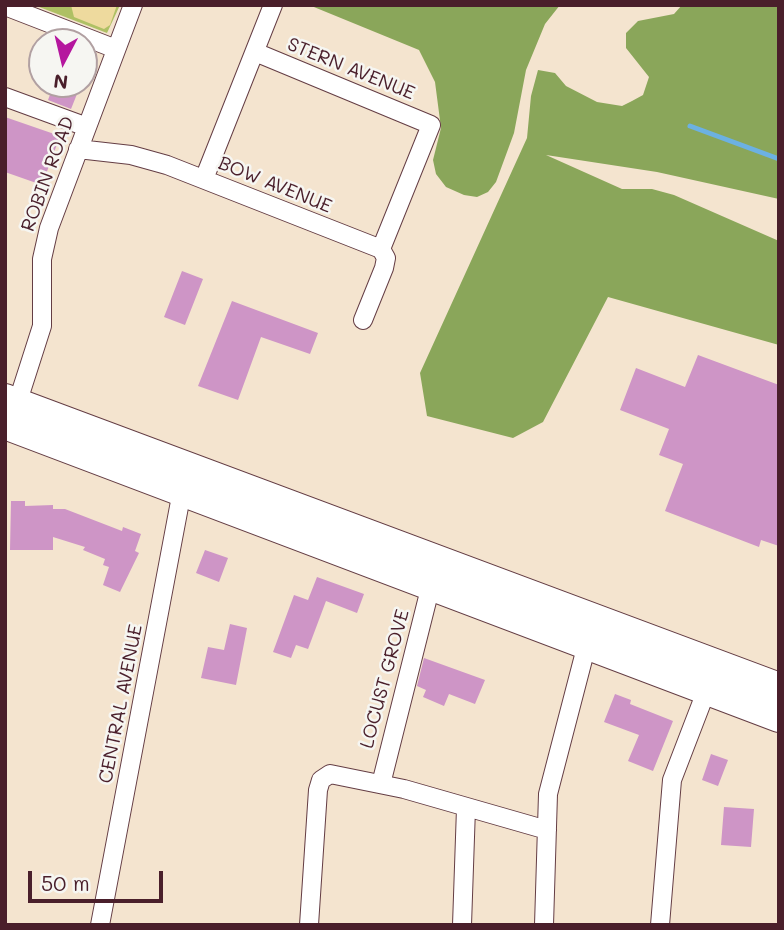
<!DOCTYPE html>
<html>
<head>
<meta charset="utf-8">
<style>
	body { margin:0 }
	#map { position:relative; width:784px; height:930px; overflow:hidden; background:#f4e4cf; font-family:Mali,sans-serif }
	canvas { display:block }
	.frame { position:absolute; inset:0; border:7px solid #4a1f2b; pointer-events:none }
	.north { position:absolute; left:28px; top:28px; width:70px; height:70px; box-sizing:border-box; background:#f6f6f2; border:2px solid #b1a0a2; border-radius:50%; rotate:187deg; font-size:19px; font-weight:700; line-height:28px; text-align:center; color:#4a1f2b }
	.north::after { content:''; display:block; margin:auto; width:24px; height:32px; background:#b5179e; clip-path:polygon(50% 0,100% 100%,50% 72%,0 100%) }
	.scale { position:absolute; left:28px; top:871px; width:135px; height:32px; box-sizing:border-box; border:4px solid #4a1f2b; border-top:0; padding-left:9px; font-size:21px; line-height:24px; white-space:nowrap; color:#4a1f2b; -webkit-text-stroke:5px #f6f6f2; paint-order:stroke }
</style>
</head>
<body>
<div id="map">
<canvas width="784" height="930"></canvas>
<div class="frame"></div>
<div class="north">N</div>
<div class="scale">50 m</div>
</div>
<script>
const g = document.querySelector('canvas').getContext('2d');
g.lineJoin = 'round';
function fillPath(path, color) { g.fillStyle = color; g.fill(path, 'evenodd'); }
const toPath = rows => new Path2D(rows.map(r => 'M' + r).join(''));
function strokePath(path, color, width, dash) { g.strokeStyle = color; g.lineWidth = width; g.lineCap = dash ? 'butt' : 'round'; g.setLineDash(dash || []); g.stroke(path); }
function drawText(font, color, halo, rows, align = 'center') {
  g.font = font + ' Mali,sans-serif'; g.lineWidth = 5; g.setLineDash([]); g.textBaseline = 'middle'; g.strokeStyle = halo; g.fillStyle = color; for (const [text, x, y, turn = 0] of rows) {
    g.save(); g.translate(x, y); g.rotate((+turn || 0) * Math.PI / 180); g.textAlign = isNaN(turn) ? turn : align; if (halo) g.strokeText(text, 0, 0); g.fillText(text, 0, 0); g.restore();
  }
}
const green = toPath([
	[34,5,120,5,107,33]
]);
const forest = toPath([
	[309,5,560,5,545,24,526,70,514,133,496,182,488,192,477,197,464,195,446,187,436,174,433,160,441,128,435,82,419,50],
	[682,5,779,5,779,199,657,172,546,155,622,189,652,189,674,195,779,241,779,345,608,297,543,422,513,438,427,416,420,373,527,138,531,96,538,70,555,73,566,86,597,102,622,106,632,101,643,95,649,77,626,48,626,33,638,21,674,14]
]);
const sand = toPath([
	[71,5,117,5,110,25,104,29,74,17]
]);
const stream = toPath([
	[690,126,779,159]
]);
const building = toPath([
	[54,84,81,84,71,109,48,100],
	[5,117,60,136,42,185,5,172],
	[182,271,203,279,185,325,164,317],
	[232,301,318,333,310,354,261,337,238,400,198,386],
	[698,355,779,385,779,546,761,540,759,547,665,511,683,464,659,455,669,429,620,410,636,368,685,387],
	[11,501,25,501,25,506,53,505,53,509,65,509,122,531,123,527,141,534,135,551,139,553,120,592,103,585,109,567,103,565,105,559,83,550,85,547,53,537,53,550,10,550],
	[205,550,228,558,219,582,196,573],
	[317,577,364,594,357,613,326,601,308,649,296,645,291,658,273,652,294,595,308,600],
	[230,624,247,628,236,685,201,678,208,647,224,650],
	[424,658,485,680,475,704,449,694,444,706,423,697,426,690,417,686],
	[615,694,631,700,630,704,673,721,653,771,628,761,639,735,604,722],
	[711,754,728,760,718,786,702,780],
	[724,807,754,809,751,847,721,845]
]);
const minor = toPath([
	[5,6,116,49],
	[255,52,431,125,381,249],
	[5,97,87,127],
	[78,149,131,155,167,165,381,249,386,258,384,268,363,320],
	[204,179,273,5],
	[17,404,42,326,42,259,49,228,133,5],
	[381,784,431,585],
	[100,925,182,491],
	[309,925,318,790,321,780,330,774,404,789,547,830],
	[462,925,466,808],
	[544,925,548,794,587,644],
	[660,925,672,780,707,689]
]);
const trunk = toPath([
	[5,399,779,688],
	[5,424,779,717]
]);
const streetNames = [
	["STERN AVENUE",351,69,22],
	["ROBIN ROAD",48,174,-70],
	["BOW AVENUE",275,185,22],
	["LOCUST GROVE",385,679,-75],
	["CENTRAL AVENUE",121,704,-79]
];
fillPath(green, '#aec064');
fillPath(forest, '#8aa65a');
fillPath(sand, '#eeda9e');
strokePath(stream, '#6cb1e2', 5);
fillPath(building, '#ce95c6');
strokePath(minor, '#643d44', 20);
strokePath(trunk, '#643d44', 32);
strokePath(minor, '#fff', 18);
strokePath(trunk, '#fff', 30);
drawText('19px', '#4a1f2b', '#f6f6f2', streetNames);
</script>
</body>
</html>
